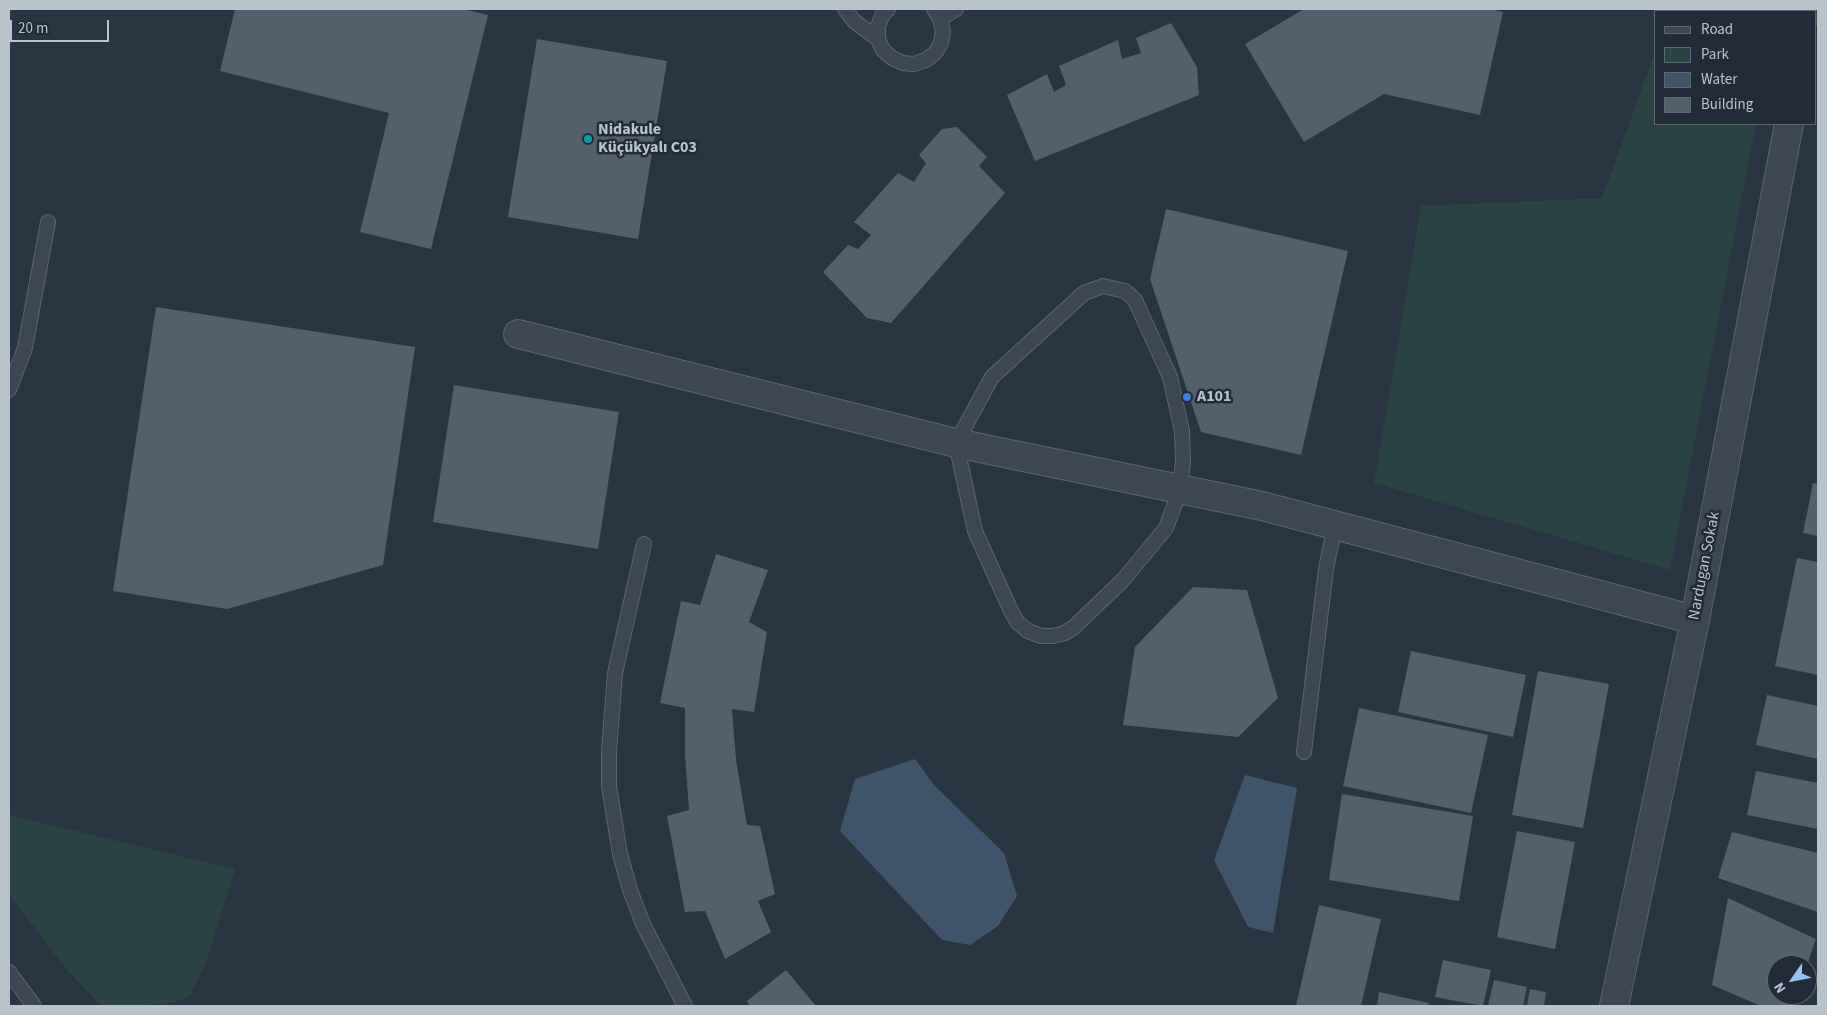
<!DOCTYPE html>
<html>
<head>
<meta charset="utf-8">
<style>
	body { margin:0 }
	#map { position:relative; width:1827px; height:1015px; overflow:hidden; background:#293541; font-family:"Source Sans 3",sans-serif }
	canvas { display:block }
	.frame { position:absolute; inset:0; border:10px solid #bac2cb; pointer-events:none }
	.legend { position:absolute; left:1654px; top:10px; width:162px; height:115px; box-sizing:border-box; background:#222c37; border:1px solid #5f6872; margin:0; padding:6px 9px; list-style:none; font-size:15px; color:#bac2cb }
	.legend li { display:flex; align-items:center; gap:10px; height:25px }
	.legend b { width:25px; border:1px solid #5f6872 }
	.north { position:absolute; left:1767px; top:955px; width:50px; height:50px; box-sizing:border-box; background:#222c37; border:1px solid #5f6872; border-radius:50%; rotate:237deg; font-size:14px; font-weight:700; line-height:20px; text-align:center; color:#bac2cb }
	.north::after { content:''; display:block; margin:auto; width:18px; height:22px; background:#99c2f1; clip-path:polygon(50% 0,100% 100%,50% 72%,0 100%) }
	.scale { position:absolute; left:10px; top:20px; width:99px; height:22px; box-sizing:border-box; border:2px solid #bac2cb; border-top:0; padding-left:6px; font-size:15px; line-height:18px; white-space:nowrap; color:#bac2cb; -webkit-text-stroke:4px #222c37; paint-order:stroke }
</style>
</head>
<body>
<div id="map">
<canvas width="1827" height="1015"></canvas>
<div class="frame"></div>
<ul class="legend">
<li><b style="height:6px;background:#3d4751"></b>Road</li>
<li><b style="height:14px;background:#2c4343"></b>Park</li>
<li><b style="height:14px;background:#405469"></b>Water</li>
<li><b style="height:14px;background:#53606c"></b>Building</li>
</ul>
<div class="north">N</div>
<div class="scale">20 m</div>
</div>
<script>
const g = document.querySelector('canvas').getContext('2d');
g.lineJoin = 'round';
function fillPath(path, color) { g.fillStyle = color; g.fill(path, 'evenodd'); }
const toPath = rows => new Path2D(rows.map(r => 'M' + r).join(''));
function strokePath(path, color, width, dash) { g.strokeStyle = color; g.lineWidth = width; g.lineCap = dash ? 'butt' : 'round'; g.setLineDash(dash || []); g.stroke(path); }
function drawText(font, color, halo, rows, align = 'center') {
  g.font = font + ' "Source Sans 3",sans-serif'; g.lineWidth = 5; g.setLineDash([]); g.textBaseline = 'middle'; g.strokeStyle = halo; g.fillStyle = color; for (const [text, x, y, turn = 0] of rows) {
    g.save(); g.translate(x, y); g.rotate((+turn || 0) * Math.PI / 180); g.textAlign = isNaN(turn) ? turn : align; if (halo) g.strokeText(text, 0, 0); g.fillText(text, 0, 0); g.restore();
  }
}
const green = toPath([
	[1670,9,1774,9,1777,10,1669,11],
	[1656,49,1656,124,1756,124,1670,570,1374,483,1421,206,1602,198],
	[9,815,235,869,206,963,190,996,173,1003,130,1006,101,1005,65,968,9,894]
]);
const water = toPath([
	[915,759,934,785,1004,853,1017,896,998,926,970,945,942,940,840,831,855,779],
	[1245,775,1297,788,1273,933,1248,927,1214,860]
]);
const building = toPath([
	[235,9,463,9,488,15,431,249,360,232,389,113,220,71],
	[1304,9,1490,9,1503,12,1480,115,1384,94,1304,142,1245,44],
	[1171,23,1197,67,1199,95,1035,161,1007,95,1047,74,1054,92,1066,85,1059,66,1118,40,1122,59,1141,53,1136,38],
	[537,39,667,61,638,239,508,217],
	[957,127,987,157,979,166,1005,193,891,323,867,318,823,272,848,245,858,249,871,235,854,222,898,173,914,182,926,163,919,155,942,129],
	[1166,209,1348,251,1301,455,1201,432,1150,279],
	[156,307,415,347,383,565,227,609,113,591],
	[454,385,619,412,598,549,433,522],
	[1813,483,1818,484,1818,536,1803,533],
	[716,554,768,570,749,622,767,632,754,712,732,709,736,760,747,825,760,826,775,894,758,901,771,932,725,959,705,911,685,912,667,816,689,810,685,755,685,708,660,703,681,601,700,605],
	[1797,558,1818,562,1818,675,1775,666],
	[1193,587,1247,590,1278,698,1238,737,1123,725,1135,647],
	[1411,651,1526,675,1513,737,1398,712],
	[1538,671,1609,684,1583,828,1512,815],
	[1767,695,1818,706,1818,759,1756,745],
	[1359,708,1488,735,1471,813,1343,786],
	[1756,771,1818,783,1818,829,1747,815],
	[1342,794,1473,816,1459,901,1329,880],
	[1517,831,1575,842,1555,949,1497,937],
	[1732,832,1818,853,1818,912,1718,878],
	[1728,898,1816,939,1807,965,1777,965,1777,995,1796,995,1792,1006,1761,1006,1712,985],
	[1319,905,1381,919,1361,1006,1296,1006],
	[1443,960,1491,970,1483,1006,1435,997],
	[786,970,816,1006,750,1006,747,1001],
	[1494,980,1527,987,1523,1006,1488,1006],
	[1530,989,1546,992,1544,1006,1527,1006],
	[1379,992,1429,1003,1428,1006,1377,1006]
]);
const service = toPath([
	[845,9,854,21,878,39],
	[888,9,883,14,878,26,878,39,883,50,892,58,903,63,914,64,926,60,935,53,941,43,943,31,940,19,934,9],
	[940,19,956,9],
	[1103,286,1125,291,1135,300,1170,377,1182,431,1183,460,1180,490,1166,528,1123,580,1074,627,1065,633,1053,636,1041,636,1028,631,1018,623,1011,611,975,531,956,443,992,377,1084,293,1103,286],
	[9,390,25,348,48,222],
	[644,544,615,673,609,751,609,786,620,854,630,890,643,924,685,1006],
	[1304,752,1326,569,1335,525],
	[9,972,34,1006]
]);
const minor = toPath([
	[518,334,956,443,1262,506,1695,620]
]);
const tertiary = toPath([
	[1811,11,1811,9],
	[1614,1006,1695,620,1789,124]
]);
const markers = [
	[588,139,5,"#0f9aa8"],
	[1187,397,5,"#3f7fe0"]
];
const poiNames = [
	["Nidakule",598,130],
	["Küçükyalı C03",598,148],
	["A101",1197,397]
];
const streetNames = [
	["Nardugan Sokak",1705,566,-79]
];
fillPath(green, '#2c4343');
fillPath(water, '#405469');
fillPath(building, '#53606c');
strokePath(service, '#5b656f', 16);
strokePath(minor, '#5b656f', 30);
strokePath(tertiary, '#5b656f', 30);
strokePath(service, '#3d4751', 14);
strokePath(minor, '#3d4751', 28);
strokePath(tertiary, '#3d4751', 28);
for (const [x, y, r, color] of markers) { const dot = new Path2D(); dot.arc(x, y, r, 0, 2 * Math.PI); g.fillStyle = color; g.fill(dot); strokePath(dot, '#222c37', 2); }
drawText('bold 16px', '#bac2cb', '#222c37', poiNames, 'left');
drawText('16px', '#bac2cb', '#222c37', streetNames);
</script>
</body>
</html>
